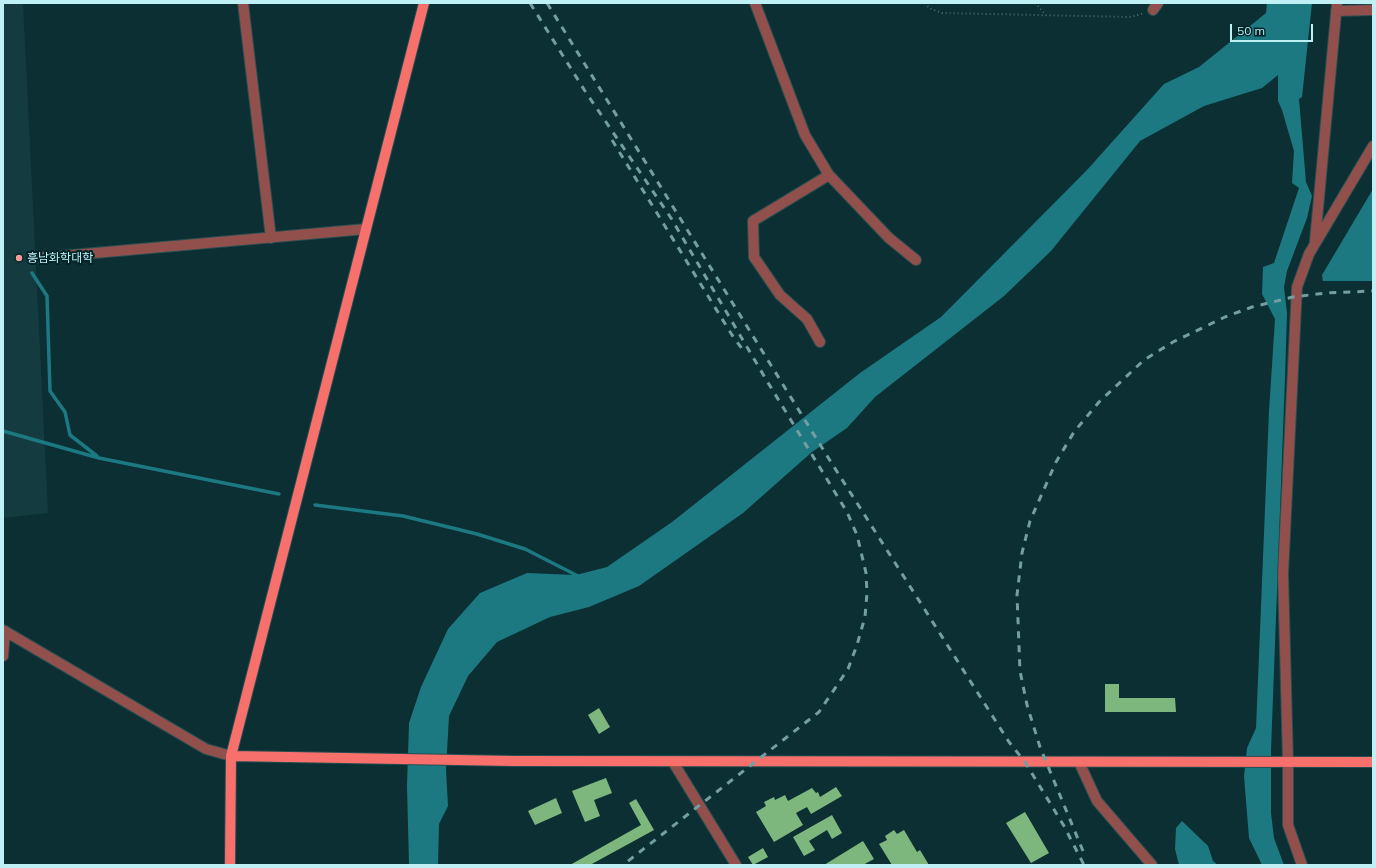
<!DOCTYPE html>
<html>
<head>
<meta charset="utf-8">
<style>
	body { margin:0 }
	#map { position:relative; width:1376px; height:868px; overflow:hidden; background:#0b2f32; font-family:Mulish,sans-serif }
	canvas { display:block }
	.frame { position:absolute; inset:0; border:4px solid #bff0f5; pointer-events:none }
	.scale { position:absolute; left:1230px; top:24px; width:83px; height:18px; box-sizing:border-box; border:2px solid #bff0f5; border-top:0; padding-left:5px; font-size:12px; line-height:14px; white-space:nowrap; color:#bff0f5; -webkit-text-stroke:3px #012528; paint-order:stroke }
</style>
</head>
<body>
<div id="map">
<canvas width="1376" height="868"></canvas>
<div class="frame"></div>
<div class="scale">50 m</div>
</div>
<script>
const g = document.querySelector('canvas').getContext('2d');
g.lineJoin = 'round';
function fillPath(path, color) { g.fillStyle = color; g.fill(path, 'evenodd'); }
const toPath = rows => new Path2D(rows.map(r => 'M' + r).join(''));
function strokePath(path, color, width, dash) { g.strokeStyle = color; g.lineWidth = width; g.lineCap = dash ? 'butt' : 'round'; g.setLineDash(dash || []); g.stroke(path); }
function drawText(font, color, halo, rows, align = 'center') {
  g.font = font + ' Mulish,"Noto Sans KR",sans-serif'; g.lineWidth = 4; g.setLineDash([]); g.textBaseline = 'middle'; g.strokeStyle = halo; g.fillStyle = color; for (const [text, x, y, turn = 0] of rows) {
    g.save(); g.translate(x, y); g.rotate((+turn || 0) * Math.PI / 180); g.textAlign = isNaN(turn) ? turn : align; if (halo) g.strokeText(text, 0, 0); g.fillText(text, 0, 0); g.restore();
  }
}
const built = toPath([
	[3,3,23,3,48,513,3,518]
]);
const water = toPath([
	[1267,3,1312,3,1302,97,1299,99,1306,182,1312,196,1307,218,1287,271,1284,287,1287,313,1285,378,1271,750,1271,813,1274,838,1284,865,1262,865,1249,838,1244,776,1247,748,1256,728,1269,411,1275,319,1262,294,1263,267,1274,263,1299,188,1292,183,1294,151,1282,110,1278,101,1278,75,1262,88,1204,106,1140,141,1051,251,1004,296,875,397,847,428,812,452,743,513,639,586,589,607,550,617,497,642,468,676,449,716,446,770,448,806,439,824,438,865,409,865,407,786,409,723,421,687,448,629,480,593,527,573,576,575,607,567,672,522,860,373,941,317,1087,170,1164,84,1199,67,1266,13],
	[1373,189,1373,281,1323,281,1322,275],
	[1182,821,1208,846,1213,861,1218,865,1179,865,1175,849,1176,828]
]);
const stream = toPath([
	[32,273,47,296,50,391,65,412,70,435,97,456],
	[3,431,99,458,279,494],
	[315,505,403,516,477,534,525,549,580,577]
]);
const building = toPath([
	[1105,684,1119,684,1119,698,1175,698,1176,712,1105,712],
	[599,708,610,727,599,734,588,715],
	[606,778,612,793,594,800,600,816,585,822,572,791],
	[836,787,842,796,811,814,807,807,796,813,803,825,774,842,756,812,766,806,764,802,774,797,775,800,785,795,788,801,812,788,816,793,818,792,820,797],
	[556,798,562,813,535,825,528,811],
	[636,799,654,830,590,865,570,865,641,825,629,803],
	[1025,812,1049,853,1031,863,1006,823],
	[832,815,842,833,832,839,827,830,809,841,815,850,804,856,793,837],
	[894,830,897,834,904,830,917,852,920,850,929,865,892,865,879,844,887,840,885,836],
	[863,841,874,859,863,865,824,865],
	[763,848,768,857,753,865,748,857]
]);
const path = toPath([
	[925,3,929,8,942,13,1131,17,1144,13],
	[1035,3,1046,15]
]);
const minor = toPath([
	[243,3,271,238],
	[755,3,805,135,829,175,889,238,916,260],
	[1153,10,1158,3],
	[1336,11,1373,10],
	[1315,241,1337,3],
	[38,258,366,229],
	[820,342,807,319,780,295,754,257,753,221,829,175],
	[3,630,206,749,231,756],
	[3,656,5,631],
	[673,762,736,865],
	[1079,762,1097,801,1152,865],
	[1302,865,1288,825,1288,762,1283,574,1297,287,1309,254,1373,146]
]);
const major = toPath([
	[231,756,514,761,1373,762],
	[230,865,231,756,424,3]
]);
const rail = toPath([
	[530,3,585,91,671,218,767,381,847,512,857,535,866,573,867,593,865,617,857,645,848,669,819,712,623,865],
	[547,3,829,459,1009,742,1025,762,1064,826,1084,865],
	[612,140,732,335,743,350],
	[1083,851,1040,747,1027,705,1020,671,1017,595,1022,553,1030,521,1056,462,1074,432,1099,402,1144,360,1173,342,1225,317,1252,307,1293,297,1326,293,1373,291]
]);
const markers = [
	[19,258,4,"#f59c96"]
];
const poiNames = [
	["흥남화학대학",27,258]
];
fillPath(built, '#143c40');
fillPath(water, '#1c7981');
strokePath(stream, '#1c7981', 3.5);
fillPath(building, '#7eb77d');
strokePath(minor, '#284e51', 12);
strokePath(major, '#284e51', 12);
strokePath(path, '#487074', 2, [1, 3]);
strokePath(minor, '#91504c', 10);
strokePath(major, '#f8706c', 10);
strokePath(rail, '#739ea2', 3, [7, 7]);
for (const [x, y, r, color] of markers) { const dot = new Path2D(); dot.arc(x, y, r, 0, 2 * Math.PI); g.fillStyle = color; g.fill(dot); strokePath(dot, '#012528', 1.5); }
drawText('12px', '#bff0f5', '#012528', poiNames, 'left');
</script>
</body>
</html>
